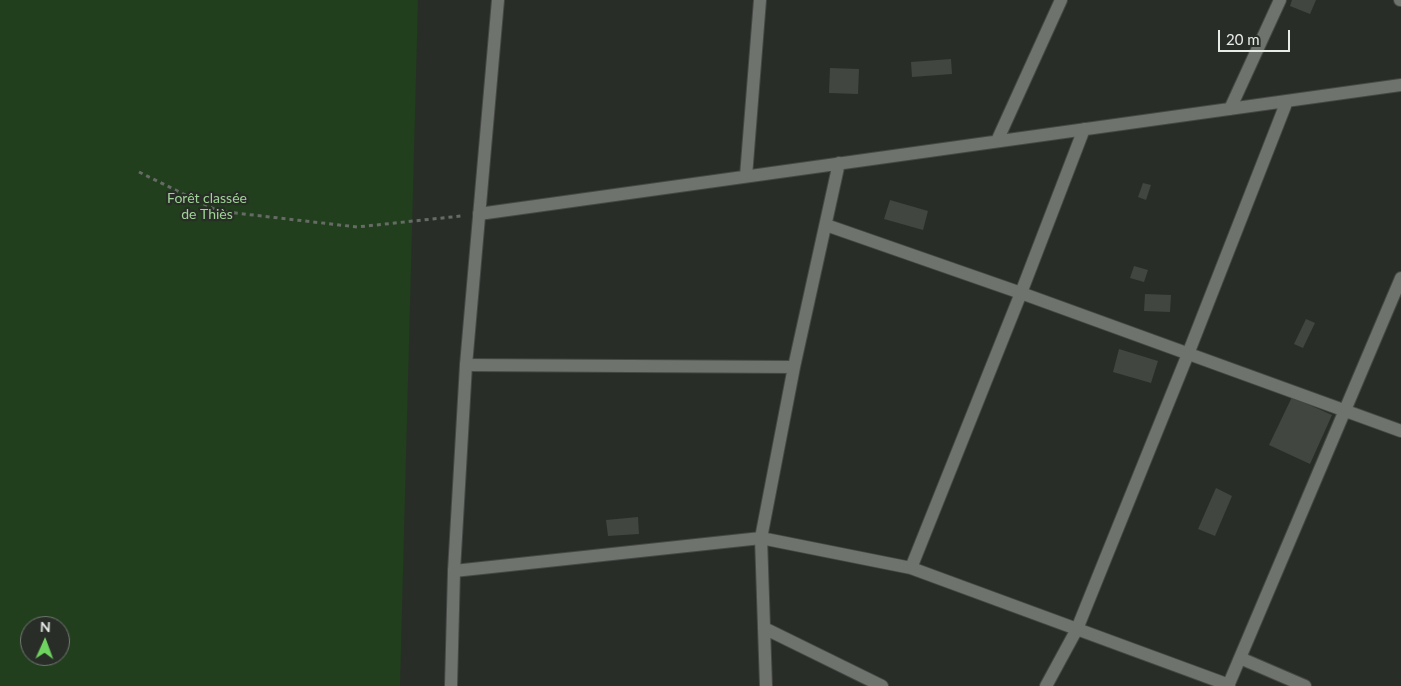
<!DOCTYPE html>
<html>
<head>
<meta charset="utf-8">
<style>
	body { margin:0 }
	#map { position:relative; width:1401px; height:686px; overflow:hidden; background:#292d28; font-family:Lato,sans-serif }
	canvas { display:block }
	.north { position:absolute; left:20px; top:616px; width:50px; height:50px; box-sizing:border-box; background:#292d28; border:1px solid #757975; border-radius:50%; rotate:2deg; font-size:14px; font-weight:700; line-height:20px; text-align:center; color:#e8ebe8 }
	.north::after { content:''; display:block; margin:auto; width:18px; height:22px; background:#6fd360; clip-path:polygon(50% 0,100% 100%,50% 72%,0 100%) }
	.scale { position:absolute; left:1218px; top:30px; width:72px; height:22px; box-sizing:border-box; border:2px solid #e8ebe8; border-top:0; padding-left:6px; font-size:15px; line-height:18px; white-space:nowrap; color:#e8ebe8; -webkit-text-stroke:4px #292d28; paint-order:stroke }
</style>
</head>
<body>
<div id="map">
<canvas width="1401" height="686"></canvas>
<div class="north">N</div>
<div class="scale">20 m</div>
</div>
<script>
const g = document.querySelector('canvas').getContext('2d');
g.lineJoin = 'round';
function fillPath(path, color) { g.fillStyle = color; g.fill(path, 'evenodd'); }
const toPath = rows => new Path2D(rows.map(r => 'M' + r).join(''));
function strokePath(path, color, width, dash) { g.strokeStyle = color; g.lineWidth = width; g.lineCap = dash ? 'butt' : 'round'; g.setLineDash(dash || []); g.stroke(path); }
function drawText(font, color, halo, rows, align = 'center') {
  g.font = font + ' Lato,sans-serif'; g.lineWidth = 4.5; g.setLineDash([]); g.textBaseline = 'middle'; g.strokeStyle = halo; g.fillStyle = color; for (const [text, x, y, turn = 0] of rows) {
    g.save(); g.translate(x, y); g.rotate((+turn || 0) * Math.PI / 180); g.textAlign = isNaN(turn) ? turn : align; if (halo) g.strokeText(text, 0, 0); g.fillText(text, 0, 0); g.restore();
  }
}
const green = toPath([
	[0,0,418,0,400,686,0,686],
	[30,626,60,626,60,656,30,656]
]);
const building = toPath([
	[1292,0,1316,0,1310,14,1290,6],
	[951,59,952,74,912,77,911,62],
	[830,68,859,69,858,94,829,93],
	[1143,183,1151,185,1146,200,1138,197],
	[890,200,928,211,923,230,884,219],
	[1134,266,1148,270,1144,282,1130,278],
	[1145,294,1171,295,1170,312,1144,311],
	[1306,319,1315,323,1303,348,1294,344],
	[1119,349,1158,361,1151,383,1113,372],
	[1292,397,1332,415,1310,464,1269,445],
	[1216,488,1232,496,1215,536,1198,529],
	[638,517,639,534,608,536,606,520]
]);
const path = toPath([
	[139,172,218,211,357,227,461,216]
]);
const minor = toPath([
	[1400,0,1401,0],
	[1230,109,1280,0],
	[997,141,1061,0],
	[746,176,760,0],
	[479,214,1401,85],
	[826,225,1021,293,1401,431],
	[466,365,794,367],
	[911,568,1021,293,1084,129],
	[454,571,761,538,911,568,1229,685],
	[764,628,882,686],
	[1240,658,1305,686],
	[766,686,761,538,794,367,839,163],
	[1046,686,1077,629,1188,354,1287,101],
	[1228,686,1401,278]
]);
const secondary = toPath([
	[451,686,454,571,466,365,498,0]
]);
const parkNames = [
	["Forêt classée",207,198],
	["de Thiès",207,214]
];
fillPath(green, '#213e1d');
fillPath(building, '#414640');
strokePath(minor, '#454845', 14);
strokePath(secondary, '#454845', 14);
strokePath(path, '#676b66', 3, [4, 4]);
strokePath(minor, '#6e736d', 12);
strokePath(secondary, '#6e736d', 12);
drawText('14px', '#9ed495', '#292d28', parkNames);
</script>
</body>
</html>
